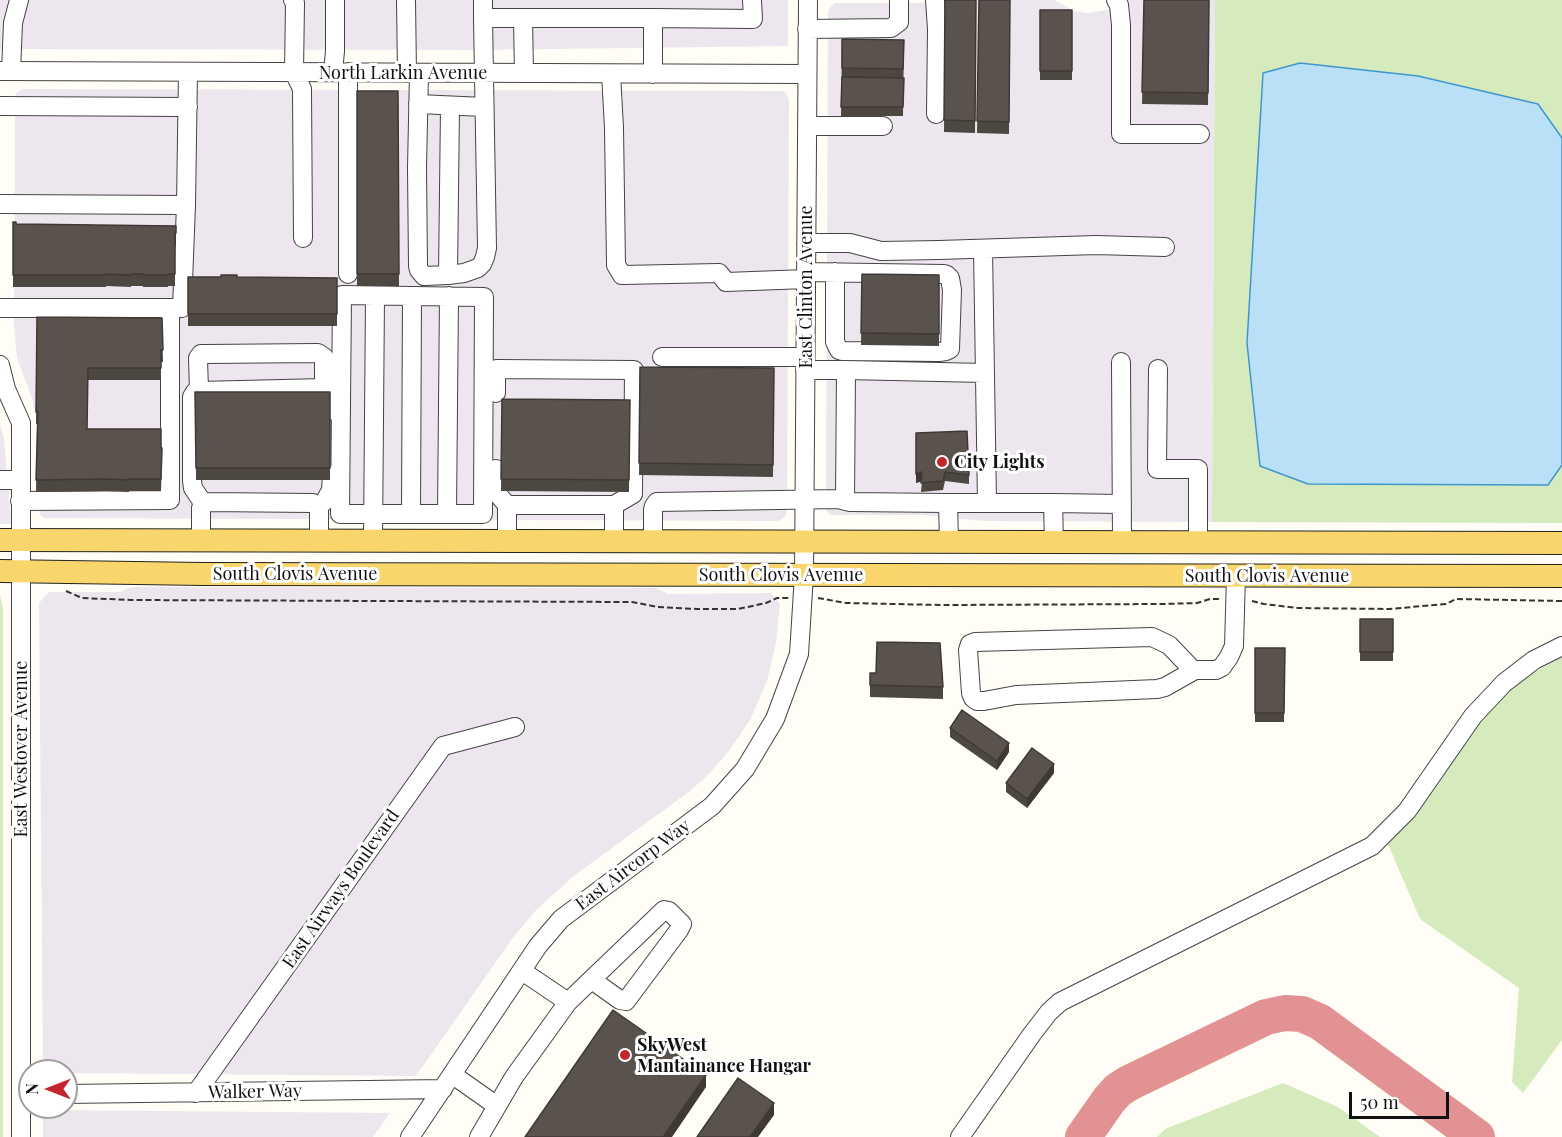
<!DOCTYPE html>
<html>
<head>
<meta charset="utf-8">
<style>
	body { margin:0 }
	#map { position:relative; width:1562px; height:1137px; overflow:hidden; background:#fffdf5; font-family:"Playfair Display",serif }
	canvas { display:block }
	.north { position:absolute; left:18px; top:1059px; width:60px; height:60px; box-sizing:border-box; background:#fff; border:2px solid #a0a0a0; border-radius:50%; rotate:270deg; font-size:16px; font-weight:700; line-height:24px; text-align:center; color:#111 }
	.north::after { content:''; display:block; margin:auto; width:21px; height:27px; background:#c4262e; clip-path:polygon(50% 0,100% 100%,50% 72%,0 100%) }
	.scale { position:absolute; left:1349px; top:1092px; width:100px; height:27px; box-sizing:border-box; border:3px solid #111; border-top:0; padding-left:8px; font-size:18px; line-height:21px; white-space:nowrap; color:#111; -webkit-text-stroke:4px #fff; paint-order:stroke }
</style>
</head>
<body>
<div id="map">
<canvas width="1562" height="1137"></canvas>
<div class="north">N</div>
<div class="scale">50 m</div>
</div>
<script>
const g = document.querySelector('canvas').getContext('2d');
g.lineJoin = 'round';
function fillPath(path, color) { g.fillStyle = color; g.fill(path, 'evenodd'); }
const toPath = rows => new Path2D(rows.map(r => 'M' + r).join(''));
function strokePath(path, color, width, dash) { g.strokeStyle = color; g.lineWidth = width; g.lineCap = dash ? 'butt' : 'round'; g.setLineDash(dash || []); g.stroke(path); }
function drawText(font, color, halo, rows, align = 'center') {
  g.font = font + ' "Playfair Display",serif'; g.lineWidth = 6; g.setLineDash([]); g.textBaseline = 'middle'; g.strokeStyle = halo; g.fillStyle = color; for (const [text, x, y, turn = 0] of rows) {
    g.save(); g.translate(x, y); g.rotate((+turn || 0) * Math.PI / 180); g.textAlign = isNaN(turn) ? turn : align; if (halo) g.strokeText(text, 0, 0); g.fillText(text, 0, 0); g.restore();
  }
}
const industrial = toPath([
	[0,0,788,0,788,46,471,50,0,49],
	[950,0,1054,0,1074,11,1087,13,1108,10,1123,0,1215,0,1212,522,984,521,923,515,830,515,826,510,828,10,835,3,918,3],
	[23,89,783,91,786,93,789,100,787,511,785,517,778,521,44,518,41,516,38,510,39,442,37,422,32,398,17,358,14,326,15,98,17,92],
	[0,425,4,438,11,524,0,524],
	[131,587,656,588,668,594,771,593,780,604,776,643,767,681,750,720,729,751,709,774,690,791,575,875,537,909,512,939,416,1076,66,1073,66,1071,43,1071,39,603,49,592,120,592],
	[43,1110,390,1113,373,1137,43,1137]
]);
const green = toPath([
	[1215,0,1562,0,1562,523,1212,522],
	[0,596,3,608,3,1137,0,1137],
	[1562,657,1562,1040,1523,1093,1512,1082,1519,988,1420,919,1388,844,1419,809,1471,730,1513,684],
	[1283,1083,1338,1107,1380,1137,1157,1137,1165,1129]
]);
const water = toPath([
	[1300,63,1418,76,1538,104,1562,138,1562,465,1548,485,1308,484,1260,466,1247,343,1263,73,1300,63]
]);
const taxiway = toPath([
	[1083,1137,1109,1100,1118,1090,1129,1083,1266,1017,1285,1013,1302,1014,1320,1022,1477,1137]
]);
const path = toPath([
	[66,591,82,598,131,600,632,602,658,607,697,609,738,609,766,603,777,598,789,598],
	[818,598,846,603,943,605,1164,604,1197,603,1210,599,1219,599],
	[1252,601,1264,604,1298,608,1389,609,1446,604,1456,599,1562,601]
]);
const minor = toPath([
	[293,0,295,3,294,72,302,89,303,238],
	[406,0,407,73],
	[935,0,937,29,936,114],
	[1116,0,1119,5,1121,25,1121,134,1200,134],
	[483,18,483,0],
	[653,18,753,19,752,0],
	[807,29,891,28,899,22,899,0],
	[0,71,807,74],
	[11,71,13,23,19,0],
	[333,72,335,51,335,0],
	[419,73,417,168,418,266,419,270,424,276,448,275,450,107],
	[524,73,523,18,653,18,653,74],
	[611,74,614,128,616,265,622,275,719,273,726,282,806,279],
	[418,104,484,107],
	[0,106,188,107],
	[807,126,883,126],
	[0,204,186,205,188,72],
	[806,243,850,243,881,251,939,250,1096,245,1165,247],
	[806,272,944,274,947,275,950,278,952,290,950,349,946,351,939,352,842,351,839,350,835,342,835,272],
	[348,274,348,72],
	[448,275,464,273,478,268,482,264,485,257,487,248,483,18,523,18],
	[342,295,484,297,483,514,340,514,342,295],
	[0,308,182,308,186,205],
	[662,357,805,357],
	[1121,362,1122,542],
	[0,365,6,389,21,423,21,1137],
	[1158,369,1157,469,1198,469,1198,542],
	[805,370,846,370,845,501],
	[846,370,985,373],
	[199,391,198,358,201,354,205,354,318,353,324,357,324,388],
	[496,393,496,369,634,370,633,494,614,505],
	[496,469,495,491,507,505],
	[0,480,20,480],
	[20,501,170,500,170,308],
	[203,503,193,488,192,481,192,397,195,392,199,391,324,388,330,390,333,394,333,411],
	[987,503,1053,503,1054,542],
	[1053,503,1122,504],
	[318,507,325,501,331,490,332,475],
	[411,514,412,296],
	[447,514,449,296],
	[201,540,201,508,203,503,207,502,313,503,318,507,319,512,319,540],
	[373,540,375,296],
	[507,541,507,505,614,505,614,541],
	[653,541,653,510,654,506,657,502,838,499,850,502,948,503],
	[949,542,948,503,987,503,983,249],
	[1195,670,1165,687,1157,689,1016,695,984,701,977,701,973,698,971,693,968,650,970,644,975,642,1152,637,1169,645,1191,668,1195,670,1216,670,1222,667,1229,657,1234,646,1236,576],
	[568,1002,664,910,669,911,682,924,679,930,626,1001,620,1000,592,980],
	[453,1075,497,1106],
	[196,1093,443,746,515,727],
	[66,1094,443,1089],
	[410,1137,538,946,561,919,712,806,745,769,775,719,799,654,804,575,808,0],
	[479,1137,514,1077,568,1002,522,971],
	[960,1137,1032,1034,1049,1012,1060,1002,1372,846,1407,811,1473,716,1504,683,1534,660,1562,646]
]);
const major = toPath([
	[0,540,1562,543],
	[0,571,203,574,1562,576]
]);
const wall = toPath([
	[945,0,976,0,975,133,944,132],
	[979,0,1010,0,1009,134,977,133],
	[1144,0,1209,0,1208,105,1142,104],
	[1040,10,1072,10,1072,80,1040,80],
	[842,39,904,40,903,116,841,116],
	[357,91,398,91,399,286,357,286],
	[13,222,16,224,176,226,176,245,175,245,175,286,168,286,168,287,143,287,143,286,131,286,131,287,106,286,106,287,13,287],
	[862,274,939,275,939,346,861,345],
	[188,277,337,278,337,326,188,326],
	[37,317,162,318,163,362,161,362,161,380,88,380,87,429,161,448,162,460,161,491,129,491,129,492,105,491,36,492,37,424,36,424],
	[640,367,774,368,773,477,639,475],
	[195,392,330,392,330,480,196,480],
	[502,399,630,400,629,492,501,491],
	[916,433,969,475,969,484,945,481,943,490,921,492,922,481,916,483],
	[1360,619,1393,619,1393,661,1360,661],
	[1255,648,1285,648,1284,722,1255,722],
	[870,673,876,673,943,687,943,699,870,697],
	[950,728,1009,752,997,770,950,737],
	[1054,773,1027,808,1006,792,1006,783]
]);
const shadedWall = toPath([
	[922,472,922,481,916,483,916,474],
	[1009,743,1009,752,997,770,997,761],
	[1054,764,1054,773,1027,808,1027,799],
	[706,1075,706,1087,672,1137,663,1137],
	[774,1103,774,1115,758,1137,750,1137]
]);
const building = toPath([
	[945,0,976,0,975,121,944,120,945,0],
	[979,0,1010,0,1009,122,977,121,979,0],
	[1144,0,1209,0,1208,93,1142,92,1144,0],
	[1040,10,1072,10,1072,71,1040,71,1040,10],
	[842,39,904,40,903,69,842,68,842,39],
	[842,77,904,78,903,107,841,107,842,77],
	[357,91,398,91,399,274,357,274,357,91],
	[13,222,16,222,16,224,176,226,176,233,175,233,175,274,168,274,168,275,143,275,143,274,131,274,131,275,106,274,106,275,13,275,13,222],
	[862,274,939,275,939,334,861,333,862,274],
	[221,275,237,275,237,277,337,278,337,314,188,314,188,277,221,277,221,275],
	[37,317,162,318,163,350,161,350,161,368,88,368,87,429,161,429,161,448,162,448,161,479,129,479,129,480,105,479,36,480,38,412,36,412,37,317],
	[640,367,774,368,773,465,639,463,640,367],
	[195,392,330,392,330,468,196,468,195,392],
	[502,399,630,400,629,480,501,479,502,399],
	[967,431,969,475,945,472,943,481,921,483,922,472,916,474,916,433,967,431],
	[1360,619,1393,619,1393,652,1360,652,1360,619],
	[877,642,940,643,943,687,870,685,870,673,876,673,877,642],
	[1255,648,1285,648,1284,713,1255,713,1255,648],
	[962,710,1009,743,997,761,950,728,962,710],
	[1032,748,1054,764,1027,799,1006,783,1032,748],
	[613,1010,706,1075,663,1137,525,1137,613,1010],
	[738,1078,774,1103,750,1137,697,1137,738,1078]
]);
const markers = [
	[942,462,6,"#c4262e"],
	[625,1055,6,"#c4262e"]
];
const streetNames = [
	["North Larkin Avenue",403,73],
	["East Clinton Avenue",806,287,-90],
	["South Clovis Avenue",295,574],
	["South Clovis Avenue",781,575],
	["South Clovis Avenue",1267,576],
	["East Westover Avenue",21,749,-90],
	["East Aircorp Way",633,865,-37],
	["East Airways Boulevard",341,889,-55],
	["Walker Way",255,1092,-1]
];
const poiNames = [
	["City Lights",954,462],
	["SkyWest",637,1045],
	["Mantainance Hangar",637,1066]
];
fillPath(industrial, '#eee6ef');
fillPath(green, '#d5ebbd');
fillPath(water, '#b9e0f7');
strokePath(water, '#3f96cf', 1.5);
strokePath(taxiway, '#e29292', 36);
strokePath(minor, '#444', 20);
strokePath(major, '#222', 24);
strokePath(path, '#333', 2, [6, 3]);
strokePath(minor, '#fff', 18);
strokePath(major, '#f9d66b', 22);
fillPath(wall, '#4d4742');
fillPath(shadedWall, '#3f3936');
fillPath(building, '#5a524d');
strokePath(building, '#3f3936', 1.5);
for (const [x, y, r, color] of markers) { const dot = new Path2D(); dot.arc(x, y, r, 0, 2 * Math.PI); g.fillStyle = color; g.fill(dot); strokePath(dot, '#fff', 2); }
drawText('18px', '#111', '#fff', streetNames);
drawText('bold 18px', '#111', '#fff', poiNames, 'left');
</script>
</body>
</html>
